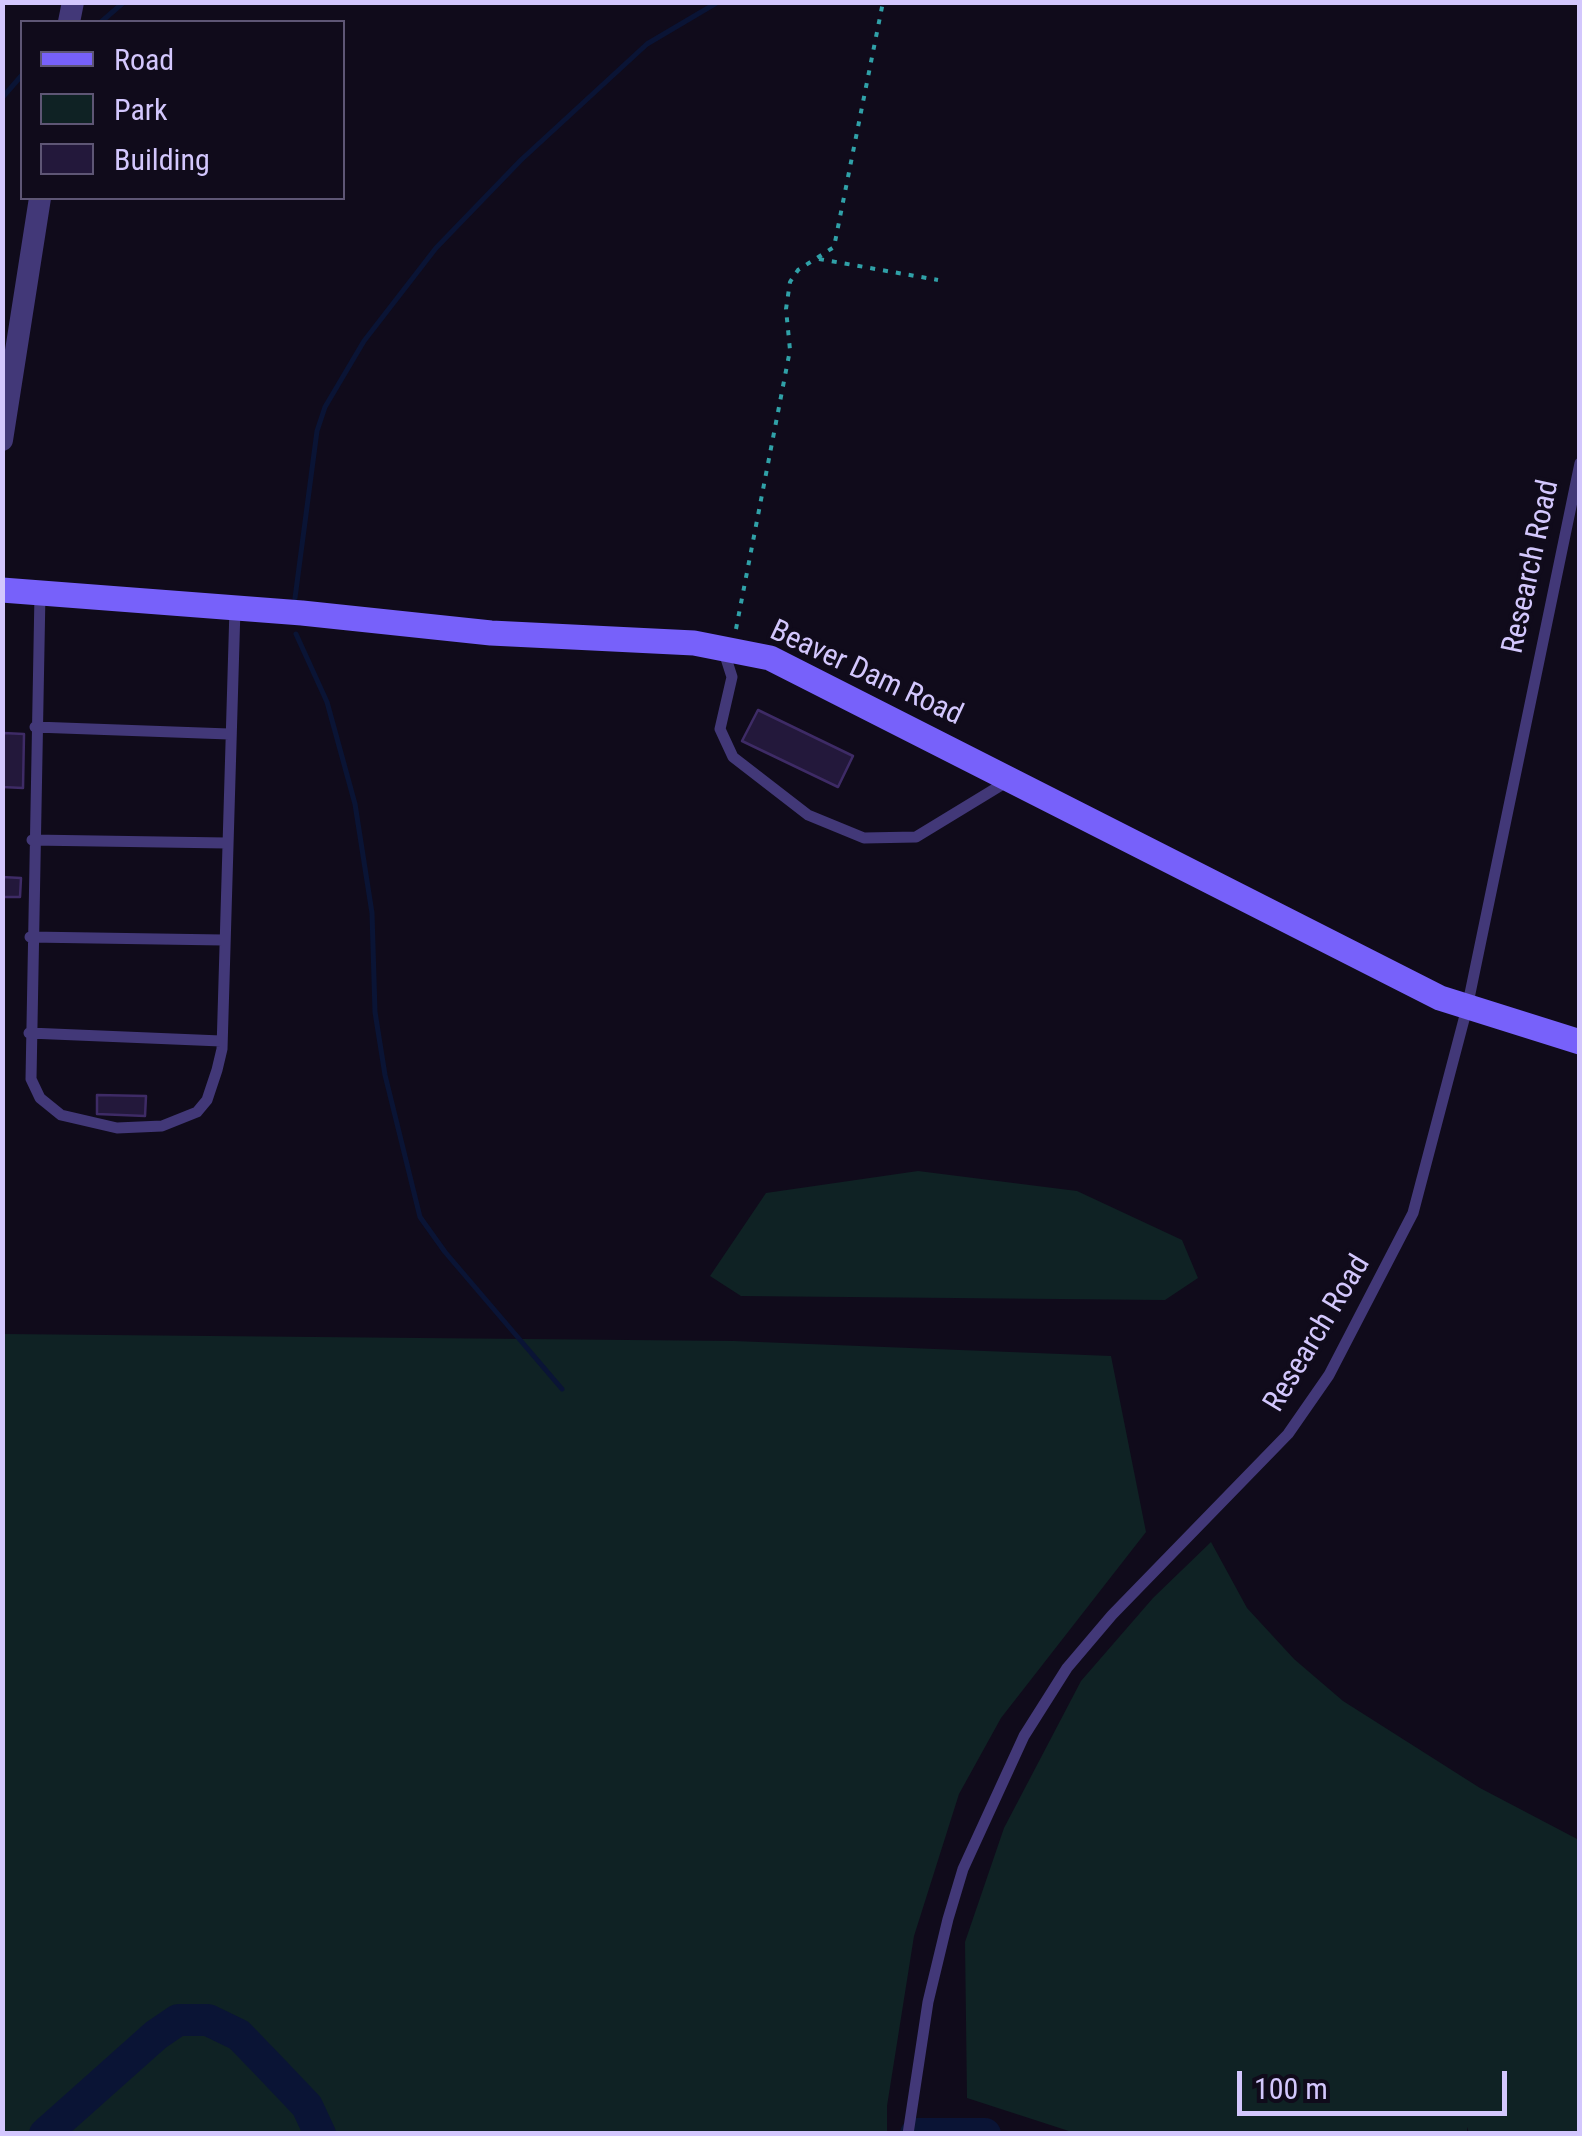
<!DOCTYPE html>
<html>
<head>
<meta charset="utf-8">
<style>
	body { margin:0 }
	#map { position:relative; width:1582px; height:2136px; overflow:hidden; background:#100b1b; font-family:"Roboto Condensed",sans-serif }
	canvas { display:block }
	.frame { position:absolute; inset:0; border:5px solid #d3c7fd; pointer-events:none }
	.legend { position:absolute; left:20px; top:20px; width:325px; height:180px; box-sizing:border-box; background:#100b1b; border:2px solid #5e5675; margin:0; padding:12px 18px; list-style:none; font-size:30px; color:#d3c7fd }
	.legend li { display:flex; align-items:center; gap:20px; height:50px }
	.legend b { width:50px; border:2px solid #5e5675 }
	.scale { position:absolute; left:1237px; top:2071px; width:270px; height:45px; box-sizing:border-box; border:5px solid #d3c7fd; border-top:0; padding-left:12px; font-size:30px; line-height:35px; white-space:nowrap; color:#d3c7fd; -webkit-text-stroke:8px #100b1b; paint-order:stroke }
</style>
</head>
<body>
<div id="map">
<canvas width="1582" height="2136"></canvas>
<div class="frame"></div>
<ul class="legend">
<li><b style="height:12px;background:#7761fa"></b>Road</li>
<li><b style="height:28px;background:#0f2224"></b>Park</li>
<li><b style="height:28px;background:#23183b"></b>Building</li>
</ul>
<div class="scale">100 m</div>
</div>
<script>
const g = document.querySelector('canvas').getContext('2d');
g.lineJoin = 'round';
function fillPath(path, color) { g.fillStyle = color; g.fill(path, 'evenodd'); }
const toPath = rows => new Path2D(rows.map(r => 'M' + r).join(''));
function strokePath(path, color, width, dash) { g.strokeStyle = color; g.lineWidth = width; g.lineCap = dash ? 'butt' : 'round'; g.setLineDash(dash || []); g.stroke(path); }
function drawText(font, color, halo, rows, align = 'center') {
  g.font = font + ' "Roboto Condensed",sans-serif'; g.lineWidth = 8; g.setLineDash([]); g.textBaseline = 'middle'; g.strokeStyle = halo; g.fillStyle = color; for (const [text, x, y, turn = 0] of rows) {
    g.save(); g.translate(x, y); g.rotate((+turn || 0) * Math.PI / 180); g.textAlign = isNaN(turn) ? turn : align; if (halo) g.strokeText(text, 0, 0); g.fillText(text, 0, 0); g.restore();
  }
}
const green = toPath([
	[918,1171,1077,1191,1182,1240,1198,1278,1165,1300,741,1296,710,1276,766,1193],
	[3,1334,734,1341,1111,1356,1146,1532,1001,1718,959,1794,914,1936,887,2106,887,2133,3,2133],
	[1211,1542,1247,1608,1294,1659,1343,1701,1480,1788,1579,1840,1579,2133,1469,2133,1467,2127,1467,2134,1075,2133,967,2098,965,1942,1004,1828,1081,1681,1153,1598]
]);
const stream = toPath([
	[101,22,124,2],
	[2,98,22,75],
	[295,598,317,431,325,407,364,341,436,248,521,160,647,44,718,2],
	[296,634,327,702,355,804,372,913,375,1012,385,1075,420,1217,445,1252,562,1389]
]);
const river = toPath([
	[45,2134,156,2035,178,2020,208,2020,239,2035,268,2065,307,2106,320,2134],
	[916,2134,985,2134]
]);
const building = toPath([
	[758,710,853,756,838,787,742,741,758,710],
	[3,733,24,734,23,788,2,787,3,733],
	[2,877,21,878,20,897,2,897,2,877],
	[97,1095,146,1096,145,1116,97,1114,97,1095]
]);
const path = toPath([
	[819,259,938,280],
	[736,629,790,350,786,309,790,282,798,270,834,247,883,2]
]);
const lane = toPath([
	[40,593,31,1079,40,1098,61,1115,117,1128,162,1126,197,1112,207,1100,217,1070,222,1049,235,608],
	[724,652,732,677,720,729,733,757,808,815,864,838,916,837,1008,781],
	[35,727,229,734],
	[32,840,226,843],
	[30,937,223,940],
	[29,1033,221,1041],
	[908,2134,928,2002,948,1919,963,1869,1024,1736,1067,1668,1112,1615,1288,1434,1329,1375,1413,1213,1467,1008,1580,463]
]);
const street = toPath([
	[69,22,73,2],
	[2,440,40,198]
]);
const secondary = toPath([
	[2,590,302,613,491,633,694,643,770,658,1440,998,1580,1042]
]);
const streetNames = [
	["Research Road",1532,567,-78],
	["Beaver Dam Road",866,674,25],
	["Research Road",1318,1334,-59]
];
fillPath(green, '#0f2224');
strokePath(stream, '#0a1435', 5);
strokePath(river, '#0a1435', 32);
fillPath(building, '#23183b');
strokePath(building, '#3e2b66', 2.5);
strokePath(path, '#30a1a8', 4, [5, 8]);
strokePath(lane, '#423878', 11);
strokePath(street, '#423878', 22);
strokePath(secondary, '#7761fa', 25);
drawText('30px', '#d3c7fd', '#100b1b', streetNames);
</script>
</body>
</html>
